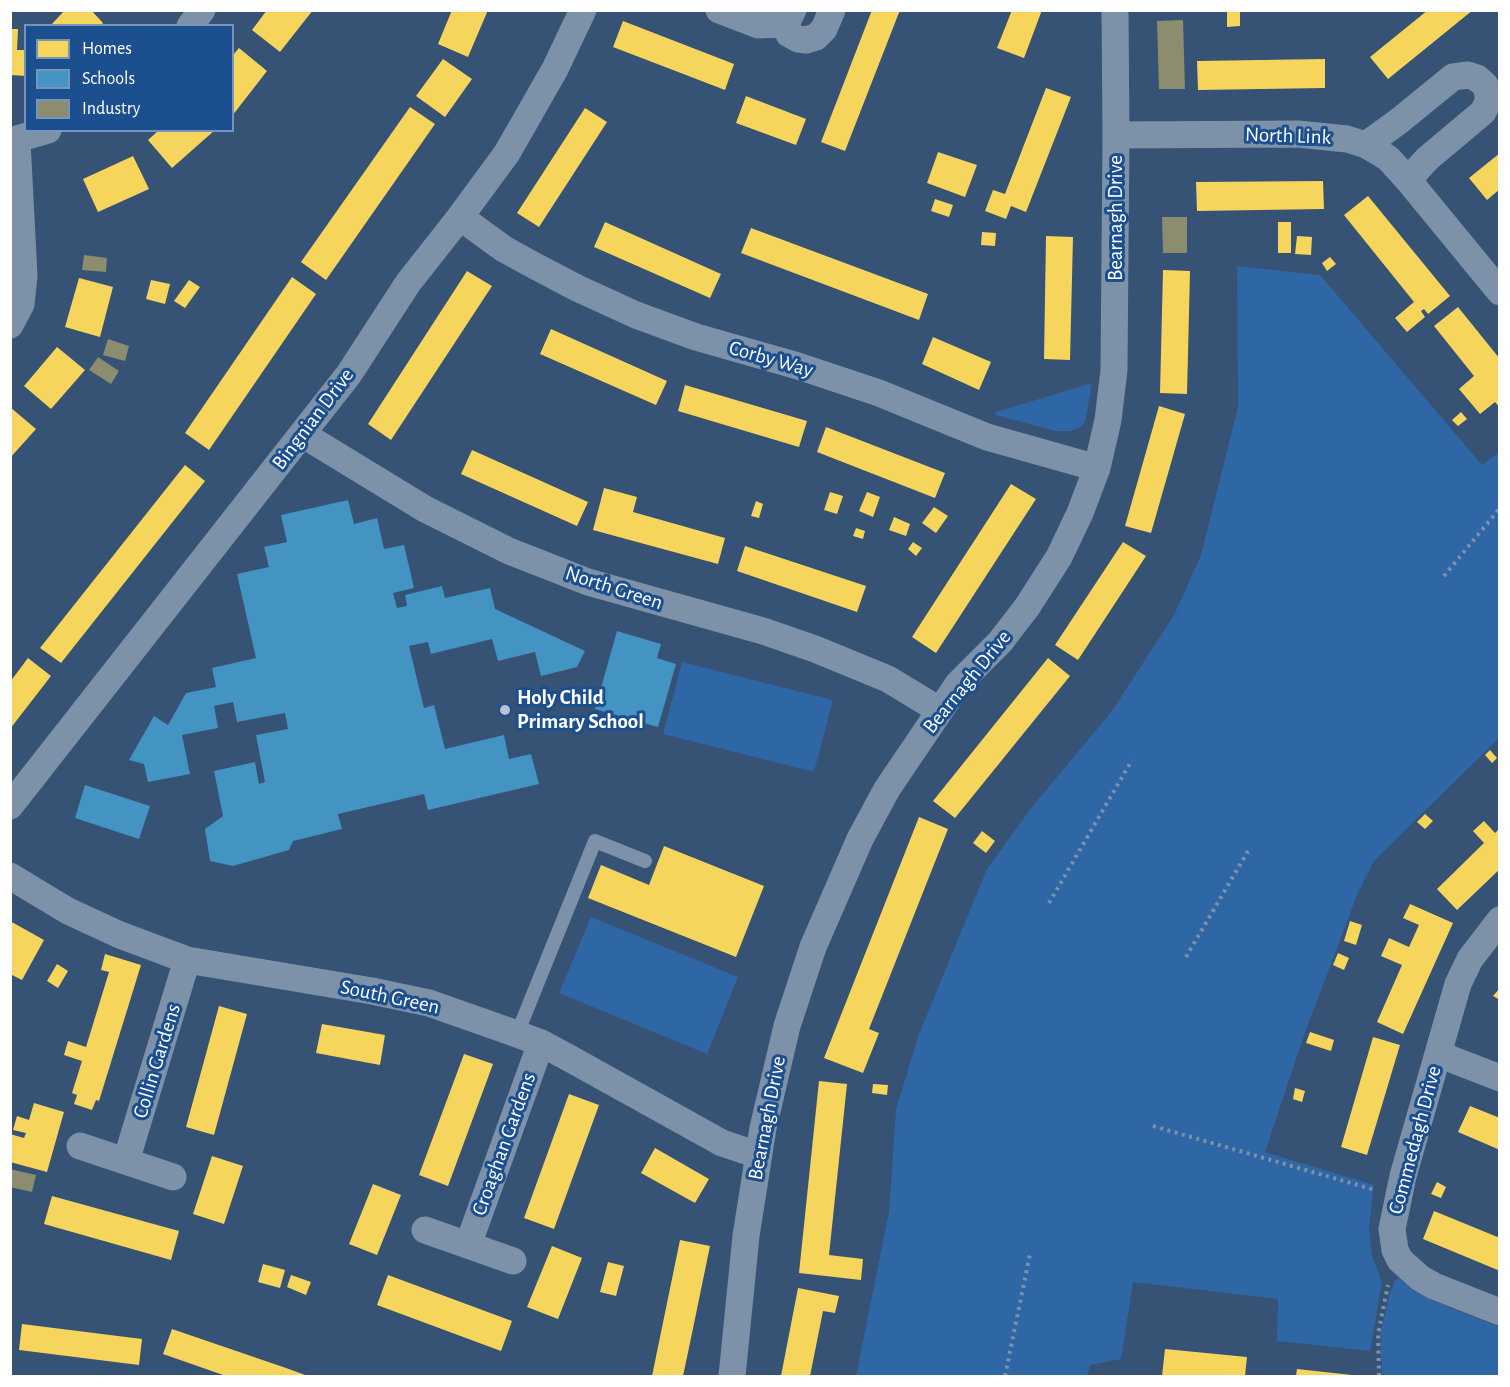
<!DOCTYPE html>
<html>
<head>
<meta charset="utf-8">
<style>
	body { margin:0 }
	#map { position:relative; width:1510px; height:1387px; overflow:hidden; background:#365274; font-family:"Alegreya Sans",sans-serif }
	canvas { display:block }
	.frame { position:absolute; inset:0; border:12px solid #fff; pointer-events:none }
	.legend { position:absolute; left:24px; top:24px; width:210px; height:108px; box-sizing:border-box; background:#1b4f8f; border:2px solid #7695bc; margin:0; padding:8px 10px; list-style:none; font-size:18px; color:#fff }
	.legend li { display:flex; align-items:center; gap:12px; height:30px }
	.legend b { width:30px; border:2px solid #7695bc }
</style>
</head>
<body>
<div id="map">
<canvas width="1510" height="1387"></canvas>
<div class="frame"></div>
<ul class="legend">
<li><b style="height:16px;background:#f6d55c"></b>Homes</li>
<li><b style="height:16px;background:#4393c3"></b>Schools</li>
<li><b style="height:16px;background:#8c8c6e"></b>Industry</li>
</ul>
</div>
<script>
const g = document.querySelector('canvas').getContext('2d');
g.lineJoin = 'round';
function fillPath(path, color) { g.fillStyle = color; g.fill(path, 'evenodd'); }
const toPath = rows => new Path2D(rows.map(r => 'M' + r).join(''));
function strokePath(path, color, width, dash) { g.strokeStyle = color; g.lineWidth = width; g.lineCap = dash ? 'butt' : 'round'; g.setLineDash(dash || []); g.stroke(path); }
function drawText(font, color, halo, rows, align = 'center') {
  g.font = font + ' "Alegreya Sans",sans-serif'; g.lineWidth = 6; g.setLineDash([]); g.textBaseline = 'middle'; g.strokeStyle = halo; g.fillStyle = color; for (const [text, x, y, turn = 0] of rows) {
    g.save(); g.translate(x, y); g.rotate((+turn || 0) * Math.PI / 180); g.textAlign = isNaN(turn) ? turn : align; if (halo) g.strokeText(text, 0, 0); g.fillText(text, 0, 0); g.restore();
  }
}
const green = toPath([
	[1237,266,1320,275,1482,465,1499,452,1499,738,1374,861,1357,895,1303,1038,1265,1152,1374,1185,1369,1229,1372,1255,1382,1282,1370,1351,1277,1341,1278,1299,1133,1282,1121,1359,1090,1365,1087,1376,856,1376,889,1212,896,1109,919,1034,987,869,1032,807,1112,711,1174,615,1201,555,1238,407],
	[1092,383,1085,422,1082,426,1071,431,1056,431,995,415,996,412],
	[682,662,833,700,814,772,663,734],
	[591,917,738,977,707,1054,559,993],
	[1399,1278,1414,1291,1434,1301,1499,1327,1499,1376,1382,1376,1380,1335,1389,1296,1395,1280]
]);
const homes = toPath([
	[65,10,91,10,103,23,100,26,50,26],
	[267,10,313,10,280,52,252,30],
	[452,10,488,10,468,57,438,44],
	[872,10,900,10,845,151,821,142],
	[1012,10,1042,10,1024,58,997,48],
	[1227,10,1240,10,1240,26,1227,27],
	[1428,10,1473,10,1388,79,1370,57],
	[623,21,734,64,725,90,613,47],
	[10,29,18,29,17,50,26,50,26,76,10,75],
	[239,48,267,71,232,116,232,56],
	[443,59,472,79,445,117,416,96],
	[1325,59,1325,88,1198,90,1197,61],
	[1046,88,1071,97,1026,212,1011,206,1006,219,985,211,993,190,1005,194],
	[746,96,806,119,796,145,736,123],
	[410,107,435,124,326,280,301,262],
	[585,108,607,122,539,227,517,213],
	[159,130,215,130,172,168,148,140],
	[938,152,977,165,965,197,927,183],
	[1500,153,1500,189,1487,200,1469,178],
	[133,156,149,189,98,212,83,179],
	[1323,181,1324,209,1197,211,1196,182],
	[1368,196,1450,296,1428,314,1424,309,1421,311,1425,317,1407,332,1395,318,1414,302,1344,215],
	[935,199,953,205,949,217,931,211],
	[605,222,721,274,710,298,594,247],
	[1278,222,1291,222,1291,253,1278,253],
	[751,228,928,294,919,320,741,253],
	[982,232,996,233,995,246,981,245],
	[1046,236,1073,237,1070,360,1044,359],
	[1297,236,1312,237,1311,255,1295,254],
	[1330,257,1336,264,1327,271,1322,263],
	[1163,270,1190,271,1187,394,1160,393],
	[467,271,492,286,391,440,368,424],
	[292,277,316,294,209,450,185,433],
	[79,278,113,287,100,337,65,327],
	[151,280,170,284,165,304,146,299],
	[189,280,200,287,185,308,174,301],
	[1458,307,1500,359,1500,408,1495,402,1480,414,1459,389,1474,376,1434,326],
	[551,329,667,381,656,405,540,354],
	[933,337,991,362,979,390,922,364],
	[57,347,85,370,51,409,24,386],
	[685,385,807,421,799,447,678,411],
	[1159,406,1185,414,1151,533,1125,526],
	[10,407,36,429,10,458],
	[1461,412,1467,419,1458,426,1452,420],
	[826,427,945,473,935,498,817,452],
	[472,450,588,502,577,526,461,474],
	[185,465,205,481,61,663,40,648],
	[1011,484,1036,499,936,653,912,637],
	[604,488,637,497,633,512,725,538,718,564,593,530],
	[830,492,843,496,837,514,824,510],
	[867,492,880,497,873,517,859,511],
	[756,501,763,504,759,518,751,516],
	[934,507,948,516,936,533,922,523],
	[894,517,910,524,906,536,889,530],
	[856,528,865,531,863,539,853,536],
	[913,542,922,548,916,556,908,549],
	[1123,542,1146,556,1078,660,1055,645],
	[745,546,866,586,857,612,737,571],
	[28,658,51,676,10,729,10,682],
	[1048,658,1070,676,955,818,933,801],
	[1490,750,1497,758,1492,763,1485,755],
	[1425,814,1433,821,1425,829,1417,822],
	[919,817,948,829,869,1029,879,1033,863,1073,824,1058],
	[1484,821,1495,833,1500,828,1500,869,1457,910,1437,889,1484,843,1473,831],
	[982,831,995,841,986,853,973,843],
	[664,846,764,886,736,957,588,898,601,865,649,885],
	[1410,904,1453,923,1403,1034,1377,1022,1402,965,1381,956,1389,938,1409,947,1419,925,1403,918],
	[10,921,44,940,22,980,10,974],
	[1350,921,1362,925,1356,945,1344,941],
	[1338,953,1349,958,1344,970,1333,965],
	[105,954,141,965,99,1101,96,1100,92,1110,74,1104,77,1095,72,1093,82,1061,64,1055,68,1041,86,1047,109,972,101,970],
	[57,964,68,971,58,988,47,981],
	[1500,988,1500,1000,1493,996],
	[219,1006,247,1014,214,1135,186,1127],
	[322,1024,385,1035,380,1065,316,1053],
	[1310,1032,1334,1040,1331,1051,1306,1043],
	[1373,1037,1400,1045,1367,1155,1341,1147],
	[464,1054,493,1064,448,1186,419,1175],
	[819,1081,847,1084,829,1255,863,1259,861,1280,799,1273],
	[873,1084,888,1085,887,1095,872,1093],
	[1295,1088,1305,1091,1302,1102,1293,1099],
	[569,1094,599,1105,554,1229,524,1218],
	[34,1103,64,1112,47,1172,10,1162,10,1134,24,1138,26,1133,13,1130,17,1116,29,1120],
	[1470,1106,1500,1118,1500,1150,1458,1132],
	[655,1148,709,1179,695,1203,641,1173],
	[212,1156,243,1166,224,1224,193,1214],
	[1437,1182,1446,1187,1441,1198,1431,1194],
	[373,1184,401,1195,377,1255,349,1244],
	[52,1196,179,1231,171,1260,44,1224],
	[1434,1211,1500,1238,1500,1271,1423,1239],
	[680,1240,710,1246,690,1343,683,1376,652,1376],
	[552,1246,582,1258,558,1319,527,1307],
	[608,1262,624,1266,616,1296,600,1292],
	[263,1264,285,1270,280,1288,258,1282],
	[291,1275,311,1282,306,1295,287,1287],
	[388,1275,512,1321,501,1351,377,1305],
	[798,1288,839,1296,835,1313,823,1311,810,1376,781,1376],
	[22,1324,142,1339,139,1365,19,1350],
	[172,1329,286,1368,308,1376,226,1376,163,1354],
	[1165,1349,1247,1357,1245,1376,1162,1376],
	[1297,1369,1352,1375,1352,1376,1296,1376]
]);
const schools = toPath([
	[348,500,354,524,377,518,384,549,404,545,414,588,393,593,397,608,407,606,405,595,442,586,445,598,490,588,495,609,585,651,577,667,541,676,535,652,498,661,492,639,431,654,428,642,409,646,424,708,434,705,445,749,504,735,509,759,531,754,539,784,428,810,424,794,338,814,342,829,293,841,289,850,233,866,210,861,205,829,223,816,214,771,255,762,259,784,265,782,256,735,288,729,285,713,237,722,233,702,214,706,218,728,182,735,190,774,148,782,144,764,129,760,154,716,168,725,186,693,216,687,212,668,256,658,237,574,269,567,264,547,287,542,281,515],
	[617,631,661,644,657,658,676,664,658,727,595,709],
	[85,785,150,806,139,839,75,818]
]);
const industry = toPath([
	[1183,20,1185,89,1159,89,1157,21],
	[1162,217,1187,217,1187,253,1163,253],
	[84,255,107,258,106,272,82,270],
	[108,339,129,346,125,361,103,355],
	[98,357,119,371,111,384,89,370],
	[10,1169,36,1175,32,1192,10,1187]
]);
const path = toPath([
	[1444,576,1500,508],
	[1049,903,1132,760],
	[1186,957,1248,851],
	[1153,1126,1375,1190],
	[1005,1376,1030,1254],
	[1379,1376,1378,1334,1388,1285]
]);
const service = toPath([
	[517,1034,595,841,645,861]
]);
const minor = toPath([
	[719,10,758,25,786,24],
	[793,10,786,24,789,34,798,39,806,40,816,37,824,29,832,10],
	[190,26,202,10],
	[1116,135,1298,134,1347,139,1366,145,1388,158,1408,180,1500,292],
	[10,141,48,130],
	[1366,145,1399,121,1453,77,1468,75,1477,78,1485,85,1488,93,1488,102,1483,112,1427,159,1408,180],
	[460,217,504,249,535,266,577,288,636,315,696,337,798,366,879,393,987,437,1097,468],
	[10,325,21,304,24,276,17,141],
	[302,434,425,509,509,551,588,582,763,631,815,649,888,679,939,710],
	[10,806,349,374,408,283,460,217,507,153,555,69,583,10],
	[10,876,68,911,120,935,187,960,372,991,429,1003,517,1034,541,1043,569,1058,722,1143,758,1155],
	[1500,920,1470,959,1458,984,1403,1176,1392,1229,1395,1250,1400,1260,1420,1278,1434,1286,1500,1312],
	[1438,1054,1500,1078],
	[80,1146,173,1177],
	[126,1161,187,960],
	[425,1230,513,1261],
	[468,1245,541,1043],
	[732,1376,746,1236,763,1128,787,1026,813,947,860,839,887,789,958,684,1000,642,1027,607,1059,557,1080,513,1097,468,1108,420,1114,370,1116,135,1115,10]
]);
const markers = [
	[505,710,6,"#b9c2ce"]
];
const streetNames = [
	["North Link",1288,136,2],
	["Bearnagh Drive",1116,218,-90],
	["Corby Way",771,359,16],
	["Bingnian Drive",313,419,-53],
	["North Green",614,588,18],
	["Bearnagh Drive",967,682,-51],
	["South Green",390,997,12],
	["Collin Gardens",157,1061,-73],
	["Bearnagh Drive",767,1118,-79],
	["Commedagh Drive",1415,1140,-75],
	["Croaghan Gardens",504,1144,-70]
];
const poiNames = [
	["Holy Child",517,698],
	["Primary School",517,722]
];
fillPath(green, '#2f66a5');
fillPath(homes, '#f6d55c');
fillPath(schools, '#4393c3');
fillPath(industry, '#8c8c6e');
strokePath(path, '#7d92a8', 4, [3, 4.5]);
strokePath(service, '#7d92a8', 14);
strokePath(minor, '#7d92a8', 27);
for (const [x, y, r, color] of markers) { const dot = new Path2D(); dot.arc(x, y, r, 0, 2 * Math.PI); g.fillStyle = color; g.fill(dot); strokePath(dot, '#1b4f8f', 2); }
drawText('21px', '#fff', '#1b4f8f', streetNames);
drawText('bold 21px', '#fff', '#1b4f8f', poiNames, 'left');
</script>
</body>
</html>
